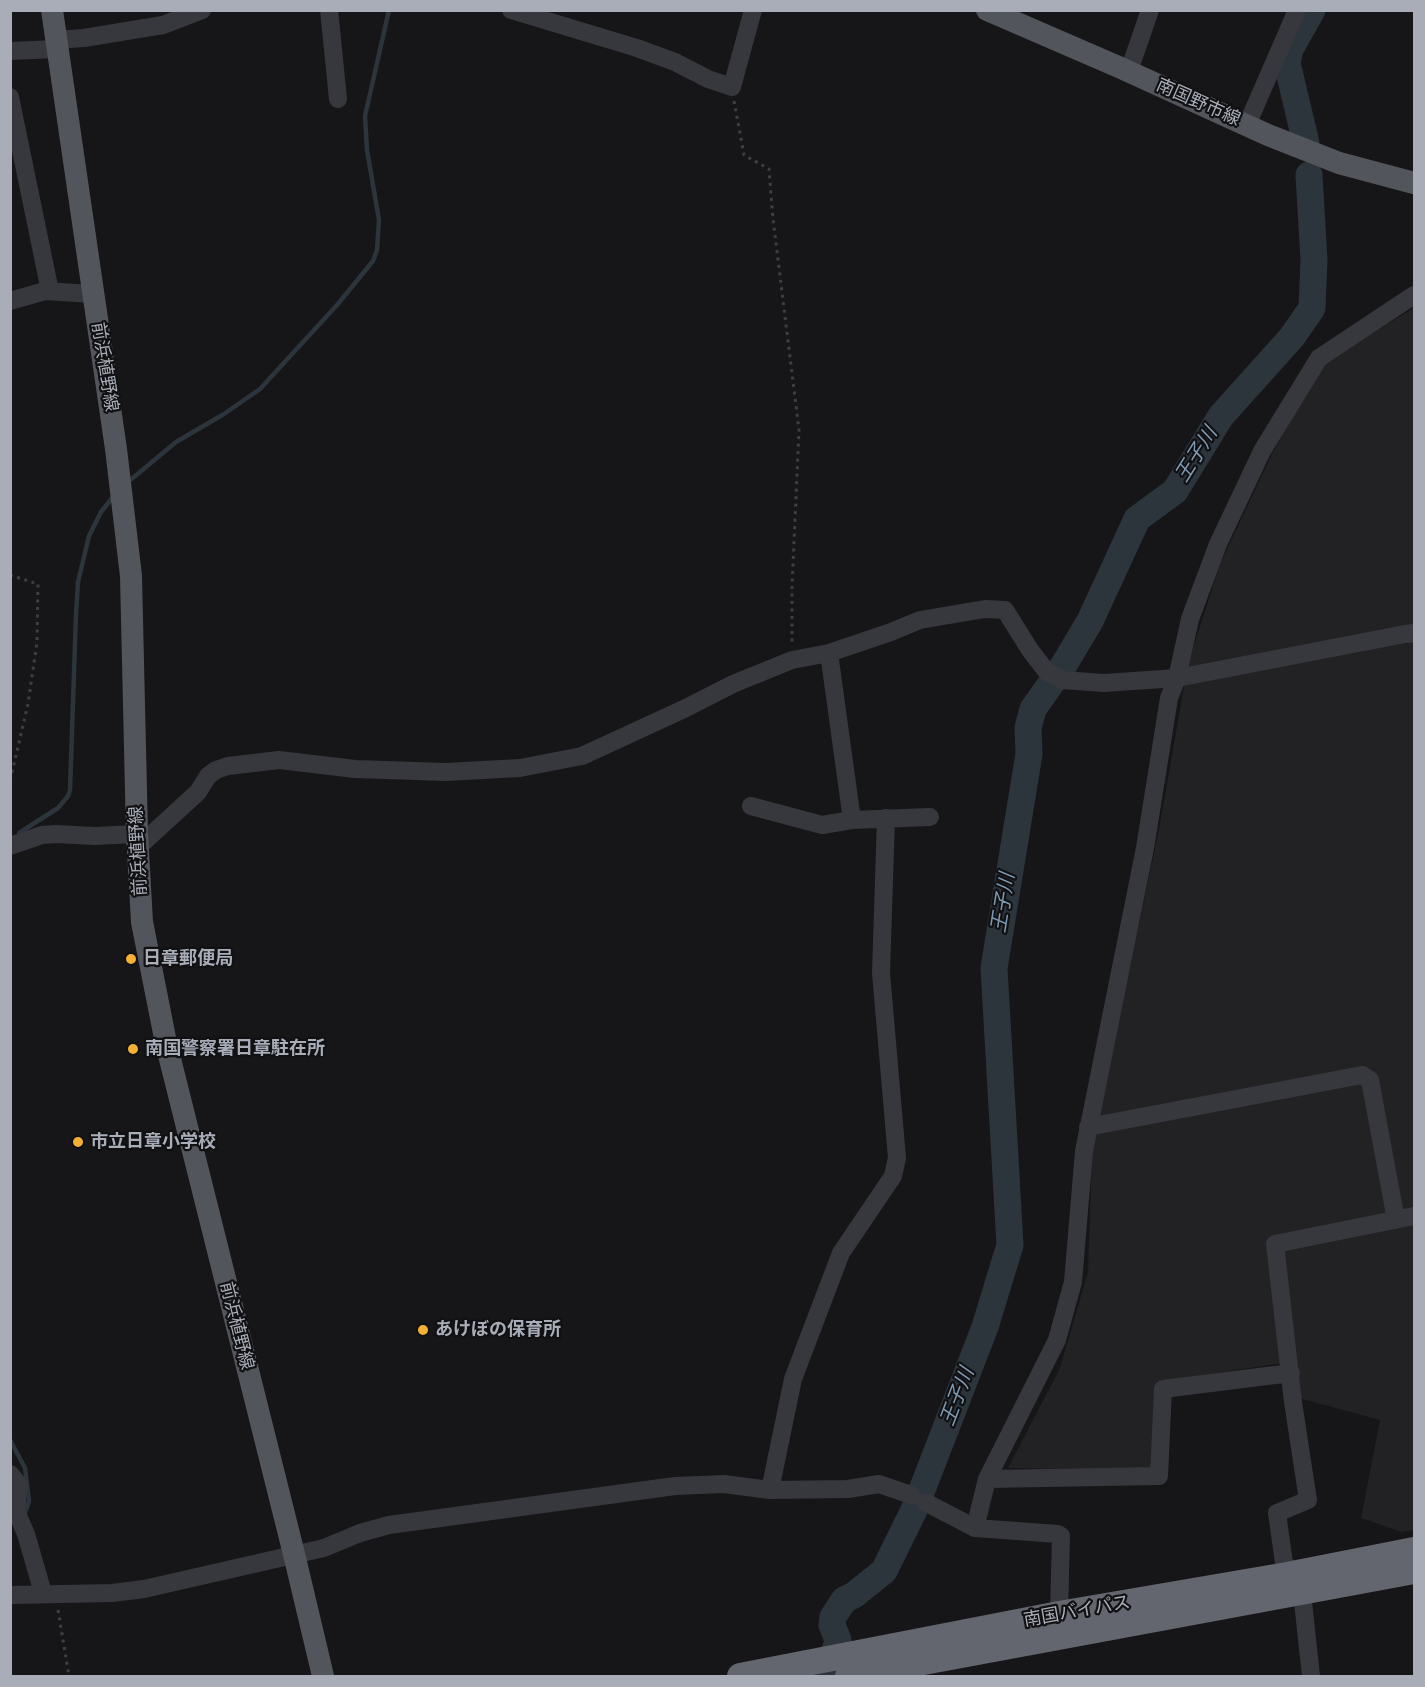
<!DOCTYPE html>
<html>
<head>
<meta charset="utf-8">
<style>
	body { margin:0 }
	#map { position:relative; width:1425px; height:1687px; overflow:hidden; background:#161618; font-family:Signika,sans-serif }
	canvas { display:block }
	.frame { position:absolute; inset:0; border:12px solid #a8adb8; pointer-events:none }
</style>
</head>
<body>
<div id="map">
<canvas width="1425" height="1687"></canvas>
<div class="frame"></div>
</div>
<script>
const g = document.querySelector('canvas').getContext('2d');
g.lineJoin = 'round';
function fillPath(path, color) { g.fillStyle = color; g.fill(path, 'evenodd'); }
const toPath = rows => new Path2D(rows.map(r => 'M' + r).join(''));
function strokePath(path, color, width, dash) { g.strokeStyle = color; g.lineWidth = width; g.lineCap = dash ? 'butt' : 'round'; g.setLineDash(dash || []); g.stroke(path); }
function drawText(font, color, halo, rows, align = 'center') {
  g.font = font + ' Signika,"Noto Sans JP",sans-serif'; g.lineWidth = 4.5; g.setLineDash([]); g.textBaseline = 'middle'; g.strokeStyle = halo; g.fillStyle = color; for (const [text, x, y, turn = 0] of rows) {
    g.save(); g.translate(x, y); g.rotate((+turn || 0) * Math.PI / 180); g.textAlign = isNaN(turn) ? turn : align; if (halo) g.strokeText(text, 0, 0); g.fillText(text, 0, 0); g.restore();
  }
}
const built = toPath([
	[1414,308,1414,1530,1402,1532,1361,1518,1380,1420,1299,1398,1296,1361,1157,1382,1152,1470,1008,1468,1060,1368,1088,1272,1092,1150,1159,829,1188,664,1220,564,1272,454,1323,363]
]);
const stream = toPath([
	[128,482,176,442,224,414,260,389,337,305,373,261,377,250,379,220,367,150,365,116,389,10],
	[19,833,58,808,68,796,70,790,76,614,78,582,89,536,101,512,113,497],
	[10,1440,25,1468,29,1501,24,1516]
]);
const river = toPath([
	[1306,143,1287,63,1290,49,1312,10],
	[828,1676,838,1640,832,1625,833,1617,844,1600,854,1595,884,1571,915,1508,985,1327,1010,1245,994,968,1029,754,1028,728,1033,709,1062,668,1090,621,1137,519,1175,491,1221,416,1292,337,1312,308,1314,260,1309,175]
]);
const path = toPath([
	[734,101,744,155,769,169,773,219,799,430,792,587,792,644],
	[10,575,38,584,37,642,28,704,10,781],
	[58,1610,69,1676]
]);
const minor = toPath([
	[329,10,338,99],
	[511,10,637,48,675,62,708,79,732,87,753,10],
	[56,40,84,38,163,25,202,10],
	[10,51,57,49],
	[1129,71,1150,10],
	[10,97,50,291],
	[1247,125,1297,10],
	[10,301,45,291,92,294],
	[829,653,852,820],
	[751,806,822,825,852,820,930,817],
	[10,846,42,835,56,834,94,836,137,834],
	[138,847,198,792,208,776,216,770,228,766,279,760,355,769,446,772,520,768,582,756,686,708,733,684,792,660,829,653,891,632,920,620,985,609,1005,610,1030,650,1047,672,1062,680,1104,683,1177,678,1405,634,1414,633],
	[1088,1127,1362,1075,1370,1080,1396,1220],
	[10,1474,19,1485,16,1511,26,1534,43,1593],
	[987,1479,1159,1476,1163,1389,1291,1373],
	[770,1490,793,1379,828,1287,841,1253,893,1176,897,1158,881,973,886,818],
	[925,1502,975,1528,1058,1534,1061,1536,1059,1614],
	[975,1528,987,1479,1057,1340,1073,1282,1084,1151,1145,848,1169,698,1177,678,1190,619,1218,544,1262,451,1319,358,1414,295],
	[10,1595,112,1593,144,1589,324,1548,360,1533,389,1525,675,1486,724,1484,770,1490,848,1489,879,1484,911,1495],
	[1311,1676,1303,1602,1294,1573,1284,1563,1277,1513,1308,1500,1293,1402,1275,1244,1414,1216]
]);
const major = toPath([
	[52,10,116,449,131,576,137,834,142,922,166,1043,294,1554,323,1676],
	[987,10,1121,68,1268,135,1339,163,1414,183]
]);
const highway = toPath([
	[740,1676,1059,1614,1287,1575,1414,1550],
	[848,1676,1414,1571]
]);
const markers = [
	[131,959,6,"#f2b134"],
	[133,1049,6,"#f2b134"],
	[78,1142,6,"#f2b134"],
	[423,1330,6,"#f2b134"]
];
const streetNames = [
	["南国野市線",1198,103,24],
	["前浜植野線",104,367,81],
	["前浜植野線",139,851,-93],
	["前浜植野線",236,1326,76],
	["南国バイパス",1077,1612,-10]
];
const poiNames = [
	["日章郵便局",143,959],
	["南国警察署日章駐在所",145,1049],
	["市立日章小学校",90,1142],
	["あけぼの保育所",435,1330]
];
const waterNames = [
	["王子川",1197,455,-58],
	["王子川",1004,903,-81],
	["王子川",958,1397,-69]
];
fillPath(built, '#222225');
strokePath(stream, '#2c353c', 4.5);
strokePath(river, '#2c353c', 27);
strokePath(path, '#3d3f44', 3, [3, 4.5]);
strokePath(minor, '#37383d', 18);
strokePath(major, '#53555c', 22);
strokePath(highway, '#63666e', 26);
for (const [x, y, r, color] of markers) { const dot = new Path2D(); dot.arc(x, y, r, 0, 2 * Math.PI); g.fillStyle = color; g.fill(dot); strokePath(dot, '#111113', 2); }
drawText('18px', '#a8adb8', '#111113', streetNames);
drawText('bold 18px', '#a8adb8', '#111113', poiNames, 'left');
drawText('italic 20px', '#7f9bb3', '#111113', waterNames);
</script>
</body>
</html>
